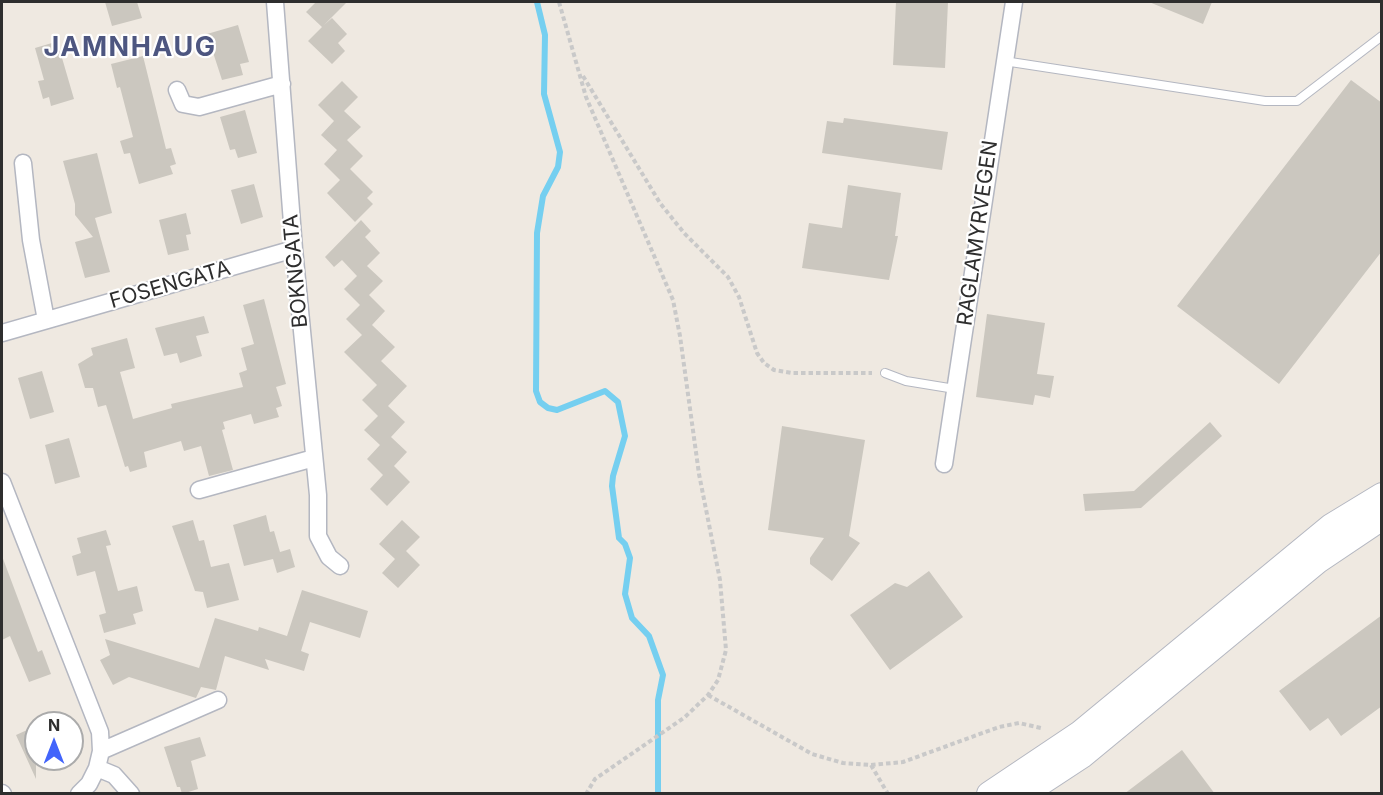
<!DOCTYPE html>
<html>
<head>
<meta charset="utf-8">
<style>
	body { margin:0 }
	#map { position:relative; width:1383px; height:795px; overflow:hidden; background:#efe9e1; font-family:Inter,sans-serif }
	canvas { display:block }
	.frame { position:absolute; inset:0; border:3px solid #2e2e2e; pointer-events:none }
	.north { position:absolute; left:24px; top:711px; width:60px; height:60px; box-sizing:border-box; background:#fff; border:2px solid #ababab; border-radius:50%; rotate:0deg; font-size:16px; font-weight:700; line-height:24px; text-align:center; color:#2e2e2e }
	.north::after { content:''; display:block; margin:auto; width:21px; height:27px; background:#4264fb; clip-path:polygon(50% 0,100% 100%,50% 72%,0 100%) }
</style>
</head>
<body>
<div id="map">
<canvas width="1383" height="795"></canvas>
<div class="frame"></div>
<div class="north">N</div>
</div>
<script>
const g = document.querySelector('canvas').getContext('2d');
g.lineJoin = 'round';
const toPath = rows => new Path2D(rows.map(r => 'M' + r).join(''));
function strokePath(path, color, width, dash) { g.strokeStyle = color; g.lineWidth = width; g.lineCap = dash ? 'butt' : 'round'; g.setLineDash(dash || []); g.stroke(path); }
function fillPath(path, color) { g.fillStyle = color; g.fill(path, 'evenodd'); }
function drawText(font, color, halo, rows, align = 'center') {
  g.font = font + ' Inter,sans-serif'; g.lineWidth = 4.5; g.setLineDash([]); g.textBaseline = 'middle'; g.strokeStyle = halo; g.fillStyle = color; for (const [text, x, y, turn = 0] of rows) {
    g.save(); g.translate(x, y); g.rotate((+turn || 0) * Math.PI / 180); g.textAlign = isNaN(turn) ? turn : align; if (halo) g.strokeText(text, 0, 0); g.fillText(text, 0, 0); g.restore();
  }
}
const stream = toPath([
	[537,2,545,35,544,94,560,152,558,167,543,196,537,233,536,391,540,402,548,408,557,410,605,391,618,402,625,436,613,476,612,486,619,538,625,544,630,558,625,594,632,618,649,636,663,675,658,700,658,794]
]);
const building = toPath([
	[105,2,137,2,142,18,112,26],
	[316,2,347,2,324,25,332,18,347,34,338,43,345,51,332,64,308,41,322,27,306,12],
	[896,2,948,2,945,68,893,65],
	[1149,2,1212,2,1203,24],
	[238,25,249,62,240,64,243,75,222,80,207,34],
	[52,43,54,48,60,51,74,99,51,106,49,97,43,99,38,81,44,80,35,48],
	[143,56,166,149,171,148,176,164,170,166,173,174,139,184,130,153,124,154,120,141,133,137,120,87,117,88,111,64],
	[1351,80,1382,103,1382,251,1279,384,1177,306],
	[342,81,358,97,344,111,361,127,347,140,363,156,350,169,373,192,367,198,373,204,355,222,327,193,340,180,324,164,337,150,321,135,334,121,318,105],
	[245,110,257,153,238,158,235,149,230,150,220,117],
	[844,118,948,132,942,170,822,153,827,121,843,123],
	[97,153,112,213,95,218,110,272,85,278,75,242,93,237,75,215,75,204,63,161],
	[254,184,263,217,241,224,231,190],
	[848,185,901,193,895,236,898,236,889,280,802,268,809,223,842,228],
	[186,213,191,234,186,235,189,250,168,255,159,220],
	[361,220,371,231,365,237,380,253,357,276,342,260,334,267,325,257],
	[367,266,383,281,369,295,385,311,372,325,395,347,381,361,407,386,388,406,405,422,391,437,407,452,394,466,410,482,387,506,370,489,383,475,367,459,380,445,364,430,378,416,362,400,377,385,344,352,362,335,346,319,360,305,344,289],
	[264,299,286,384,276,387,282,406,276,408,279,417,254,424,251,414,223,422,225,429,222,430,233,470,209,476,201,446,184,451,181,441,144,452,147,467,130,472,128,466,125,467,106,405,98,407,93,388,85,388,78,364,93,355,91,348,127,338,135,368,120,372,133,419,172,408,171,404,243,387,239,373,247,370,241,348,254,344,243,305],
	[987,314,1045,323,1037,374,1054,376,1050,398,1035,395,1033,405,976,397],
	[204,316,209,333,196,336,202,356,180,363,177,353,164,356,155,328],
	[42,371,54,412,30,419,18,378],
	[1210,422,1222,436,1141,508,1085,511,1083,494,1134,491],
	[782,426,865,440,849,536,860,543,832,581,810,564,810,558,824,538,768,530],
	[69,438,80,477,55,484,45,445],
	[266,515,270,532,274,531,280,552,290,549,295,567,277,573,273,559,244,566,233,525],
	[193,520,199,541,204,540,211,567,229,563,239,600,207,608,203,592,195,591,172,526],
	[402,520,420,537,406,551,420,565,398,588,382,573,395,559,379,544],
	[106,530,111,545,106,546,118,591,137,586,143,611,133,614,136,624,104,633,99,615,106,613,95,571,77,576,72,556,81,553,77,538],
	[2,556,38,652,42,650,51,674,29,682,10,636,2,640],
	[929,571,963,617,890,670,850,615,895,583,907,587],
	[302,590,368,611,360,638,310,622,301,651,309,654,304,671,265,659,269,670,225,656,216,690,201,687,196,698,129,677,113,685,100,660,110,655,105,639,199,668,215,618,258,631,259,627,287,636],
	[1382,615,1382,706,1341,736,1328,718,1310,731,1279,691],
	[36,726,36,779,16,735],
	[200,737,206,756,191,761,198,789,182,794,180,787,177,787,164,747],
	[1182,750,1215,794,1124,794]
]);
const path = toPath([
	[559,2,586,97,673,300,680,336,699,474,720,580,726,650,718,680,708,695,685,717,595,779,586,794],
	[583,76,660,203,684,233,728,277,739,297,757,353,764,363,774,370,792,373,872,373],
	[708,695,812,754,843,763,871,765,903,762,999,727,1019,723,1041,728],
	[871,765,888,794]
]);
const lane = toPath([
	[1004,61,1265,101,1297,101,1382,36],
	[885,373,906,381,955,389]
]);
const street = toPath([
	[275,2,294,249,318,495,318,536,329,557,340,566],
	[177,90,183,104,199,107,282,84],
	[23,163,31,240,46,320],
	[2,333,294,249],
	[944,464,1014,2],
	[2,482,100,732,101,751,97,768,89,784,79,794],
	[199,490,314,458],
	[101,751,218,700],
	[97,768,114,775,131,794],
	[2,793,3,794]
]);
const secondary = toPath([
	[989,794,1080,733,1331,526,1382,495],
	[1024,794,1082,756,1318,561,1382,518]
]);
const streetNames = [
	["RAGLAMYRVEGEN",978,233,-82],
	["BOKNGATA",296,271,-95],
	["FOSENGATA",170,285,-16]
];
const districtNames = [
	["JAMNHAUG",130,48]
];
strokePath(stream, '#75cff0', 6);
fillPath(building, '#cbc7bf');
strokePath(lane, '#b4b7c1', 10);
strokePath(street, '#b4b7c1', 19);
strokePath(secondary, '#b4b7c1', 26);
strokePath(path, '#c9c9c9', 4, [4.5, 3]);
strokePath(lane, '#fff', 8);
strokePath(street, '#fff', 16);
strokePath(secondary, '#fff', 24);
drawText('21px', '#2e2e2e', '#fff', streetNames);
g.letterSpacing = '1.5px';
drawText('bold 27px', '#4d5680', '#fff', districtNames);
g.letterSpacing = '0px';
</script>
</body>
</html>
